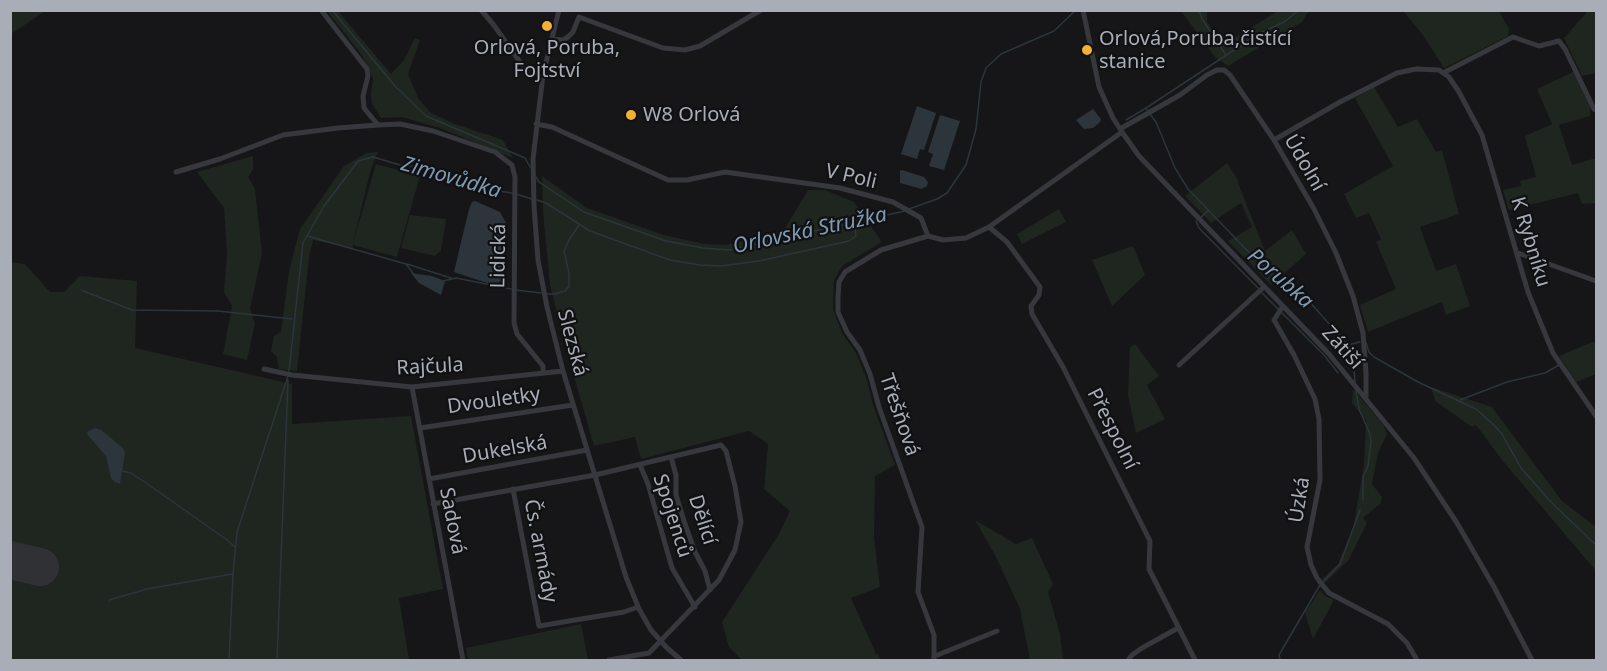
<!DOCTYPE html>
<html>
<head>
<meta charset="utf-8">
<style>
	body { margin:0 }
	#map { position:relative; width:1607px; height:671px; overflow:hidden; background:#161618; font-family:"Noto Sans",sans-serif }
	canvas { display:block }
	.frame { position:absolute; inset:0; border:12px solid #a8adb8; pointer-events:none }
</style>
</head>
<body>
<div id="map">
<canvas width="1607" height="671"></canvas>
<div class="frame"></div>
</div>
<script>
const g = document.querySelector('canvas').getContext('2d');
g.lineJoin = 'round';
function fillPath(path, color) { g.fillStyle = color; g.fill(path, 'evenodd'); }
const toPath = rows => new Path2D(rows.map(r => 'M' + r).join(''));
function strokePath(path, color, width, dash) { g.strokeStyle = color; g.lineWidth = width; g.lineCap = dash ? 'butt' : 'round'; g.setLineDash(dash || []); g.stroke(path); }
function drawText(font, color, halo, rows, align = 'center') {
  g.font = font + ' "Noto Sans",sans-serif'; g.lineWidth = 4.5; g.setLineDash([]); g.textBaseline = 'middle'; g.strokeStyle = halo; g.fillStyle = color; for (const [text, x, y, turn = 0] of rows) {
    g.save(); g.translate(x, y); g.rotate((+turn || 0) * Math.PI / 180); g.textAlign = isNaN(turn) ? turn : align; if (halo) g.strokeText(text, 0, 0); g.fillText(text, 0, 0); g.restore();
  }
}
const green = toPath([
	[11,10,45,10,45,11,11,34],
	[327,11,338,11,391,74,404,60,415,38,420,40,408,74,418,98,431,113,455,124,503,140,513,158,440,128,402,117,381,118,372,104,371,93,373,78,361,54],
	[1181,11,1207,11,1207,22,1223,45,1278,11,1309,11,1302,22,1228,66,1215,57],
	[1403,11,1499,11,1509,29,1508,36,1444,68,1423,35],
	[1588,11,1596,11,1596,73,1582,76,1564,38],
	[1575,71,1590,107,1590,116,1559,125,1572,165,1596,158,1596,203,1582,204,1578,193,1509,210,1503,190,1521,186,1520,181,1536,177,1525,136,1552,124,1537,89],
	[1374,87,1398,127,1417,119,1436,152,1442,150,1459,214,1420,227,1436,271,1456,264,1470,306,1446,315,1442,302,1368,332,1360,305,1396,289,1376,242,1381,239,1369,213,1356,218,1344,194,1393,166,1355,98],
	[378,152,371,169,353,243,376,164,420,176,397,257,353,245,353,248,313,240,309,257,297,371,279,369,277,357,271,351,274,336,281,332,289,271,300,229,344,166,367,153],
	[253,156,253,170,248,177,255,189,262,253,250,309,255,324,247,360,223,354,232,306,224,292,227,253,224,208,197,172],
	[1227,163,1239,182,1238,183,1265,251,1292,230,1306,254,1271,285,1228,241,1252,227,1241,203,1211,223,1185,196],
	[542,176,587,208,664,235,704,244,726,245,784,230,808,190,825,190,854,202,882,242,842,266,834,281,833,309,842,333,856,353,867,380,873,405,895,465,875,476,874,537,880,587,851,598,876,654,878,654,881,660,742,660,729,647,722,622,779,534,790,511,764,489,768,444,749,431,641,459,635,437,594,446,567,352,550,285,543,211],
	[1059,209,1066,222,1022,244,1017,234],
	[410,215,446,219,441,251,435,256,401,248],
	[1133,246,1145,275,1112,306,1092,260],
	[11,262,25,264,50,292,64,292,80,276,137,281,135,348,292,384,292,424,411,416,443,589,399,598,409,660,11,660],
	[1592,342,1596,342,1596,374,1576,382,1559,356],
	[1135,344,1159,376,1147,385,1165,419,1136,433,1128,395,1130,347],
	[1431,387,1492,407,1562,501,1596,527,1596,571,1502,460,1476,425,1472,427,1435,401],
	[1353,389,1384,426,1387,434,1378,453,1372,484,1382,497,1381,503,1363,518,1367,523,1348,561,1325,583,1322,579,1338,564,1353,529,1364,465,1366,421,1352,403],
	[975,520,1016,544,1032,538,1053,584,1048,592,1060,634,1063,660,1030,660,1020,609,996,557],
	[1320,590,1325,596,1334,600,1313,639,1305,613],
	[581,624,588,660,468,660,466,648]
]);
const water = toPath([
	[917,106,936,113,924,150,920,149,917,159,901,154],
	[1093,109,1101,119,1100,122,1093,128,1084,129,1076,120],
	[940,115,960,121,944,170,929,166,933,154,928,152],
	[902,170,924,177,928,182,927,186,922,189,900,183,900,171],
	[475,201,500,212,506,223,504,275,502,281,498,283,493,285,454,272,469,209,472,202],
	[411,273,432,276,445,281,441,295,419,283],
	[95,428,101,430,123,448,125,453,120,484,115,482,111,478,106,456,87,434,88,431]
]);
const stream = toPath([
	[332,10,395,86,426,116,525,158,530,167],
	[1199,10,1202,19,1226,55],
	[1147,110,1146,108,1260,33,1284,22,1299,10],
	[1150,114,1156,122,1175,168,1188,189,1266,270,1283,284,1294,287,1307,299,1348,345,1353,355,1355,383],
	[1126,120,1146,108],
	[536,177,539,182,584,212,666,241,703,248,730,250,905,211],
	[516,194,532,199],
	[537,200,546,203,590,231,670,260,700,265,721,266,759,261,849,241,856,236,854,221],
	[909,209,937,199,947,193,966,165,976,129,981,82,986,68,1001,54,1054,31,1076,10],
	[1200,218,1208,211],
	[1196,221,1199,228,1259,289],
	[307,236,406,264,413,273],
	[407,264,451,278],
	[443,281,456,278,511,289],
	[81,290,132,310,218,311,292,319],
	[516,290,541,293],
	[1262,293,1278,309],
	[546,294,554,294,565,291,569,286,569,273,564,251,569,240,579,225],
	[1281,312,1324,355,1338,373],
	[1366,343,1369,352,1374,357,1418,382,1476,409,1494,425,1502,434,1521,468,1552,503,1596,545],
	[1348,345,1360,342],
	[289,371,303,243,324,206,358,161,373,157,400,165,426,167,473,187,512,193],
	[1356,391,1359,409,1370,434,1371,442,1368,466,1363,477,1363,500],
	[1460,400,1507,382,1545,373,1559,365],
	[122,471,131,473,149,485,227,540,235,547],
	[1323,582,1340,564,1360,510],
	[109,600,147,589,232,574],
	[229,660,233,574,237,532,288,376],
	[277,660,288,380],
	[1280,660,1279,655,1320,585]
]);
const runway = toPath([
	[10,560,40,567]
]);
const minor = toPath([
	[321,10,367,69,368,76,363,96,364,108,378,125,400,124,433,131,495,152,512,165,515,177,514,323,517,334,543,366,543,373],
	[481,10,493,24,525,69],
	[559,10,543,75,533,159,534,206,538,260,547,307,563,371,626,577,639,609,651,630,666,647,681,660],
	[1083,10,1099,87,1113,118,1122,132,1139,156,1329,354,1414,458,1457,523,1494,587,1532,660],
	[551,39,563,40,568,37,573,32,579,17,663,48,685,50,700,46,761,10],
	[1443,73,1513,37,1539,46,1559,41,1565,49,1594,109,1596,110],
	[536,124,552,127,668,180,687,180,725,172,840,188,893,202,921,218,928,236,943,240,966,238,989,227,1122,132],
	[1120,129,1180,95,1207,75,1217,70,1224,70,1230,75,1274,140,1314,209,1336,253,1353,296,1363,333,1366,373,1366,397],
	[1274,140,1340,102,1397,73,1416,69,1439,70,1449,77,1459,92,1482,135,1528,292,1553,353,1596,416],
	[176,172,220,159,283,135,338,128,378,125],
	[989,227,1007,242,1040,287,1039,295,1031,306,1032,314,1063,367,1150,541,1149,569,1195,660],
	[928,236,881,250,845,272,839,282,838,297,838,312,847,332,860,350,870,374,879,407,922,527,918,592,934,635,934,660],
	[1518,253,1596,281],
	[1283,306,1274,320,1294,355,1315,399,1319,419,1320,480,1307,547,1311,565,1317,578,1329,593,1388,624,1407,643,1417,660],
	[1179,365,1264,287],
	[264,369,292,375,412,387,563,371],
	[412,387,463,660],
	[420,428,573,405],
	[671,457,676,475,676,495,684,521,695,552,705,571,710,590],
	[640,465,648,484,672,568,695,607],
	[429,479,587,450],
	[513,489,539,626,624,612,638,607],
	[433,504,595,475,721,445,726,451,735,486,741,522,735,550,719,580,649,653,609,660],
	[935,656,997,631],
	[1128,660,1132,655,1142,648,1178,628]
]);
const markers = [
	[547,26,6,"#f2b134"],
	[1087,50,6,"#f2b134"],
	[631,115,6,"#f2b134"]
];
const poiNames = [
	["Orlová,Poruba,čistící",1099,39],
	["stanice",1099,62],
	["Orlová, Poruba,",547,48,"center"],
	["Fojtství",547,71,"center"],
	["W8 Orlová",643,115]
];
const streetNames = [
	["Údolní",1304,163,60],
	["V Poli",851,177,13],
	["K Rybníku",1530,242,73],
	["Lidická",499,256,-89],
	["Slezská",572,343,75],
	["Zátiší",1342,348,48],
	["Rajčula",430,367,-3],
	["Dvouletky",494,401,-8],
	["Třešňová",899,415,71],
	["Přespolní",1112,429,63],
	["Dukelská",505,450,-10],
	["Úzká",1300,500,-81],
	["Spojenců",672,516,72],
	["Dělící",702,520,72],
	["Sadová",452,521,79],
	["Čs. armády",540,551,79]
];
const waterNames = [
	["Zimovůdka",451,178,16],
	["Orlovská Stružka",810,231,-12],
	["Porubka",1280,279,41]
];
fillPath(green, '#1e261f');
fillPath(water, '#2c353c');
strokePath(stream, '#2c353c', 1.5);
strokePath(runway, '#303135', 38);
strokePath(minor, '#37383d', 5);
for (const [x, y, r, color] of markers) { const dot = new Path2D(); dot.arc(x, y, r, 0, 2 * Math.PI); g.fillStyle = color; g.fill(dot); strokePath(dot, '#111113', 2); }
drawText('20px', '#a8adb8', '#111113', poiNames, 'left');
drawText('20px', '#a8adb8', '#111113', streetNames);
drawText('italic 21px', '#7f9bb3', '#111113', waterNames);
</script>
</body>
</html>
